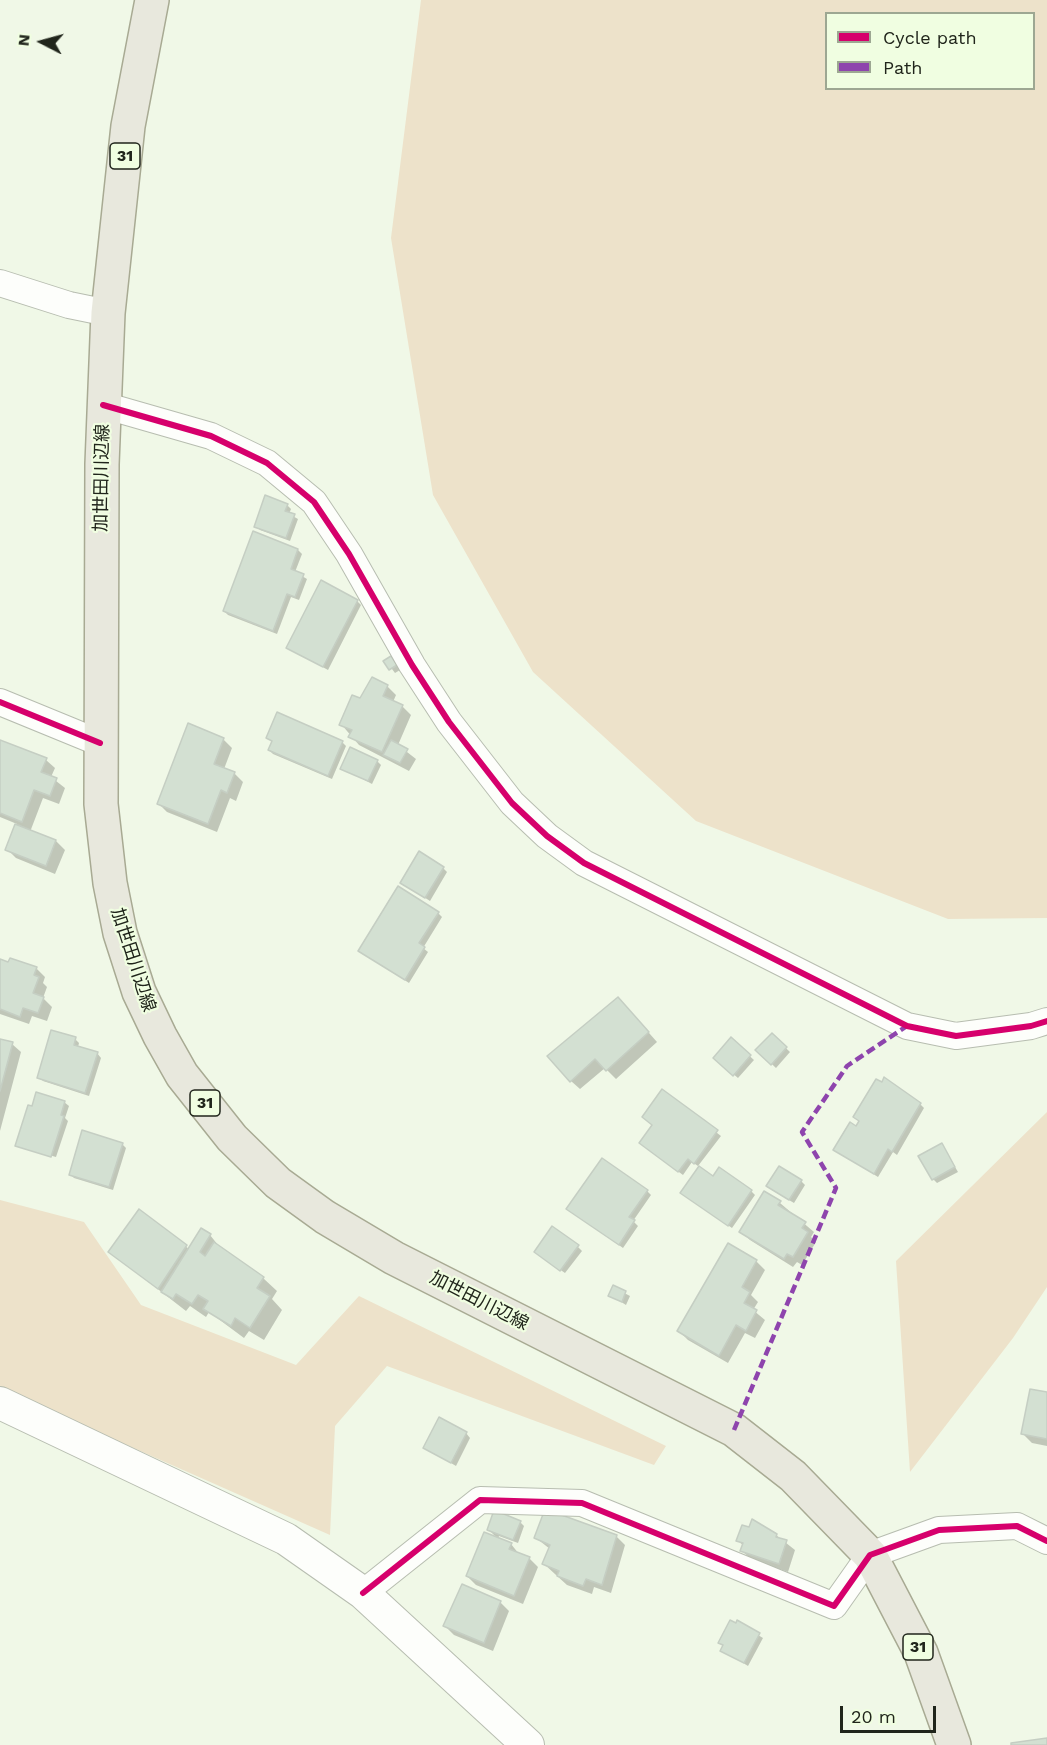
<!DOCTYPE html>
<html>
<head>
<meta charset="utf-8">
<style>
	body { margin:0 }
	#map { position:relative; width:1047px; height:1745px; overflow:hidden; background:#f0f8e7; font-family:"Work Sans",sans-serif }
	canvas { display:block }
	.legend { position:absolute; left:825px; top:12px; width:210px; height:78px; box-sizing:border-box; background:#f0fee1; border:2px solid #9da792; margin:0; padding:8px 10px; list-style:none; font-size:18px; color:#20251b }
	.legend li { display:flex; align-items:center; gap:12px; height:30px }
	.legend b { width:30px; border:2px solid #9da792 }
	.north { position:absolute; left:12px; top:12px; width:60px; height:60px; -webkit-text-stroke:4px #f0fee1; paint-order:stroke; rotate:276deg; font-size:16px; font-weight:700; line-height:24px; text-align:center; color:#20251b }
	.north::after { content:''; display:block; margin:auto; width:21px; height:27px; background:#20251b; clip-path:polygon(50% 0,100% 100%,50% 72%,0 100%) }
	.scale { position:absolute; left:840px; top:1706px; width:96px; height:27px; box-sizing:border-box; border:3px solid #20251b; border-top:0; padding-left:8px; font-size:18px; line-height:21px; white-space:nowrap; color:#20251b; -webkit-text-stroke:4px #f0fee1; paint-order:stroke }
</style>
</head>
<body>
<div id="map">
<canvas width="1047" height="1745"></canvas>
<ul class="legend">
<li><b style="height:8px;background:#d6006c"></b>Cycle path</li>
<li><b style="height:8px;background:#8e44ad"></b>Path</li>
</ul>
<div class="north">N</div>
<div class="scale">20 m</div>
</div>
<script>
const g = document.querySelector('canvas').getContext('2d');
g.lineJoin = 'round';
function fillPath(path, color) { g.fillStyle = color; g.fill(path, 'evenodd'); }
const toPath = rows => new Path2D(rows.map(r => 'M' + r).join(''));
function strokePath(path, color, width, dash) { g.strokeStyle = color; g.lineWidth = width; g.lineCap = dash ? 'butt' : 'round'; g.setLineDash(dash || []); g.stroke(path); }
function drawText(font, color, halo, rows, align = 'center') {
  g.font = font + ' "Work Sans","Noto Sans JP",sans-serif'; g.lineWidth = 4.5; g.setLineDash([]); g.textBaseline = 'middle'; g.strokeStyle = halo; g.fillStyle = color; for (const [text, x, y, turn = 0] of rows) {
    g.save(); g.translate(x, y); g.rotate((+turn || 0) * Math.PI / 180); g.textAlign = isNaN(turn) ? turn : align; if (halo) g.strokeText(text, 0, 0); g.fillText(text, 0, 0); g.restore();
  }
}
const green = toPath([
	[421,0,1047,0,1047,918,948,919,696,821,533,672,433,495,391,238],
	[826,14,1034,14,1034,88,826,88],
	[1047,1112,1047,1287,1013,1338,910,1472,896,1261],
	[0,1200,84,1222,141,1305,296,1365,359,1296,666,1446,654,1465,387,1366,335,1426,330,1535,0,1389]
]);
const shadow = toPath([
	[287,505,291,509,289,514,298,519,290,541,260,530,256,526],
	[298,550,302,554,295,572,307,579,299,600,291,597,277,634,228,615,224,611],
	[357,601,361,605,328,670,288,648],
	[386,661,395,662,400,670,395,673],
	[387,686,396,695,393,702,402,706,411,715,398,745,416,759,409,771,359,745,341,724,360,700],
	[268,738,342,742,346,746,332,779,273,754,269,750,273,743],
	[223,739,232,748,224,769,234,773,243,782,236,801,230,798,217,832,167,812,158,803],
	[0,742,46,760,55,768,51,777,65,788,59,804,43,798,30,832,56,841,65,850,55,874,16,858,7,849,17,824,0,817],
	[377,761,381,765,372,784,342,768],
	[443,868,447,872,430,901,401,882],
	[438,913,442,917,423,948,428,952,409,983,360,951],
	[0,961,36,968,45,977,43,983,47,987,43,998,52,1007,47,1021,32,1016,29,1024,0,1014],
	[627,1008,657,1042,616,1079,605,1068,580,1089,571,1081],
	[772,1035,790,1052,776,1068,757,1050],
	[75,1039,79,1043,78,1047,97,1053,101,1058,89,1096,43,1081,39,1077],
	[731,1039,754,1060,738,1078,719,1062],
	[0,1040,12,1044,21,1052,0,1131],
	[662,1091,721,1136,698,1166,692,1162,683,1175,645,1147,654,1125],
	[64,1102,69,1106,65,1118,68,1121,56,1157,17,1146],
	[920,1104,924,1108,897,1155,893,1152,878,1177,835,1150,857,1128],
	[122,1144,126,1148,113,1190,74,1178,70,1174],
	[942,1145,958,1172,937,1183,933,1179],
	[713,1178,751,1191,755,1195,732,1228,686,1197],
	[801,1181,805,1185,794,1203,772,1190],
	[647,1191,651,1195,633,1221,638,1226,623,1248,572,1212],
	[780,1203,814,1232,811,1237,816,1242,802,1265,797,1262,793,1267,750,1240,741,1232],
	[139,1211,189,1249,210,1235,222,1250,263,1278,277,1291,272,1299,282,1310,264,1340,249,1331,244,1338,209,1312,206,1317,190,1306,186,1311,110,1252],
	[728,1245,756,1261,765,1270,751,1295,758,1302,753,1310,765,1320,755,1338,745,1333,728,1363,688,1340,679,1331],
	[578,1247,582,1251,565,1273,540,1256],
	[613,1287,630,1296,626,1305,610,1295],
	[1047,1394,1047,1446,1032,1443,1023,1434],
	[466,1433,470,1438,456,1466,424,1447],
	[520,1522,524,1526,518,1543,499,1536,498,1539,511,1544,519,1554,529,1558,538,1567,523,1604,476,1585,467,1576,498,1539,489,1530],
	[776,1535,795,1550,788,1572,751,1559,742,1551,744,1546,738,1541],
	[616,1536,625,1545,611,1593,594,1587,592,1594,567,1585,544,1564,550,1549,536,1538],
	[500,1602,509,1611,493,1651,454,1635,445,1626],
	[738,1623,763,1638,748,1666,722,1650,724,1647,720,1642]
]);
const building = toPath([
	[265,495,288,504,285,511,295,514,286,538,254,527,265,495],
	[253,531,298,549,291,569,304,574,295,597,287,594,273,631,223,611,253,531],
	[321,580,358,600,323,667,286,648,321,580],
	[391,656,397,665,389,670,383,661,391,656],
	[372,677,388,685,383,696,403,705,382,752,348,737,352,730,339,725,352,695,360,698,372,677],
	[277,712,343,741,328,776,268,750,272,741,266,738,277,712],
	[188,723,224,738,214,764,235,772,227,793,221,790,208,824,157,804,188,723],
	[0,740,47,758,41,772,57,778,50,796,34,790,22,822,0,813,0,740],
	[391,740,408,749,400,763,383,755,391,740],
	[350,747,378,760,368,781,340,769,350,747],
	[15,824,56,840,46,866,5,850,15,824],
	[419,851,444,867,425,898,400,883,419,851],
	[398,886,439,912,419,943,425,947,405,980,358,951,398,886],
	[10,958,37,967,34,975,39,977,33,993,44,997,38,1013,23,1008,20,1017,0,1009,0,959,8,962,10,958],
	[618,997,649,1032,606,1071,595,1059,570,1082,547,1056,618,997],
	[51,1030,76,1037,74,1045,98,1052,85,1093,37,1078,51,1030],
	[772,1033,787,1047,771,1065,755,1050,772,1033],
	[731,1037,751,1055,733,1076,713,1058,731,1037],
	[0,1039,13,1042,0,1091,0,1039],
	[884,1077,921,1103,892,1152,888,1149,874,1174,833,1150,850,1122,856,1126,859,1121,853,1117,876,1079,882,1082,884,1077],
	[662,1089,718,1130,694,1164,688,1159,678,1172,639,1143,652,1125,642,1117,662,1089],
	[36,1092,65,1101,61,1115,64,1116,51,1157,15,1146,28,1105,32,1106,36,1092],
	[82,1130,123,1143,109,1187,69,1175,82,1130],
	[942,1143,955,1167,932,1180,918,1156,942,1143],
	[602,1158,648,1190,629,1217,635,1220,619,1245,566,1209,602,1158],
	[699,1166,713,1176,719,1167,752,1190,728,1226,680,1193,699,1166],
	[779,1166,802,1180,789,1200,766,1186,779,1166],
	[764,1191,781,1201,778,1205,806,1222,802,1228,808,1232,793,1257,787,1254,784,1259,739,1232,764,1191],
	[139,1209,187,1245,158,1289,108,1252,139,1209],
	[552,1226,579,1245,560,1271,534,1252,552,1226],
	[201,1228,211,1234,200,1252,205,1256,214,1242,264,1277,257,1288,270,1296,250,1328,235,1318,231,1326,203,1309,208,1301,198,1295,192,1304,176,1294,173,1299,161,1292,201,1228],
	[728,1243,757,1260,742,1287,750,1292,744,1303,757,1310,746,1331,736,1325,719,1356,677,1331,728,1243],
	[613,1285,626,1291,622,1302,608,1296,613,1285],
	[1030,1389,1047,1392,1047,1439,1021,1434,1030,1389],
	[439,1417,467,1432,451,1463,423,1448,439,1417],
	[545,1509,617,1535,602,1585,586,1579,583,1586,557,1576,559,1571,542,1564,550,1545,534,1538,545,1509],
	[494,1510,521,1521,513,1540,487,1530,494,1510],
	[752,1519,777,1534,776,1537,787,1540,779,1564,740,1551,743,1543,736,1541,742,1525,749,1527,752,1519],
	[484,1532,512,1543,509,1549,530,1557,514,1596,466,1576,484,1532],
	[462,1584,501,1601,484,1643,443,1626,462,1584],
	[730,1620,736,1623,737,1620,760,1633,744,1663,720,1651,723,1645,718,1643,730,1620],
	[1047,1738,1047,1745,1011,1745,1011,1743,1047,1738]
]);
const minor = toPath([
	[0,283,69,305,108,313],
	[103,405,211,436,267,463,314,502,349,554,412,665,449,722,512,803,547,836,584,863,907,1026,956,1036,1031,1026,1047,1021],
	[0,702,100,743],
	[363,1593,480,1500,582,1503,834,1606,870,1555,939,1530,1017,1526,1047,1541]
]);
const tertiary = toPath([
	[0,1403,286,1539,363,1593,528,1745]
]);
const primary = toPath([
	[152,0,128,126,108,313,102,464,101,804,110,883,120,933,139,992,160,1036,182,1075,232,1138,278,1183,325,1217,394,1258,734,1430,793,1476,870,1555,921,1653,954,1745]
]);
const quiet = toPath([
	[734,1430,836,1188,802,1132,847,1066,907,1026]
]);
const cycleway = toPath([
	[103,405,211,436,267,463,314,502,349,554,412,665,449,722,512,803,547,836,584,863,907,1026,956,1036,1031,1026,1047,1021],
	[0,702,100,743],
	[363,1593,480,1500,582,1503,834,1606,870,1555,939,1530,1017,1526,1047,1541]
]);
const shields = [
	[125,156,30],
	[205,1103,30],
	[918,1647,30]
];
const shieldNames = [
	["31",125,156],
	["31",205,1103],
	["31",918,1647]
];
const streetNames = [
	["加世田川辺線",102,478,-89],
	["加世田川辺線",133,960,72],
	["加世田川辺線",479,1301,27]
];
fillPath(green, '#ede2ca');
fillPath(shadow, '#0003');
fillPath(building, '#d3e0d2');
strokePath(building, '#c5cec3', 1.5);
strokePath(minor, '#b7bdb0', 28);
strokePath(tertiary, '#b7bdb0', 34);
strokePath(primary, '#a8aa93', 36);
strokePath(minor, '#fdfefb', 26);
strokePath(tertiary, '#fdfefb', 32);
strokePath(primary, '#e8e8dd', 33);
strokePath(quiet, '#8e44ad', 4.5, [9, 4.5]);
strokePath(cycleway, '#d6006c', 6);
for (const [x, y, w] of shields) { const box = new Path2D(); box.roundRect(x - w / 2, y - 13, w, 26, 4.5); g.fillStyle = '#f0fee1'; g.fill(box); strokePath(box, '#20251b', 1.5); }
drawText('bold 16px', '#20251b', null, shieldNames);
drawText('18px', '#20251b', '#f0fee1', streetNames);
</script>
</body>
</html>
